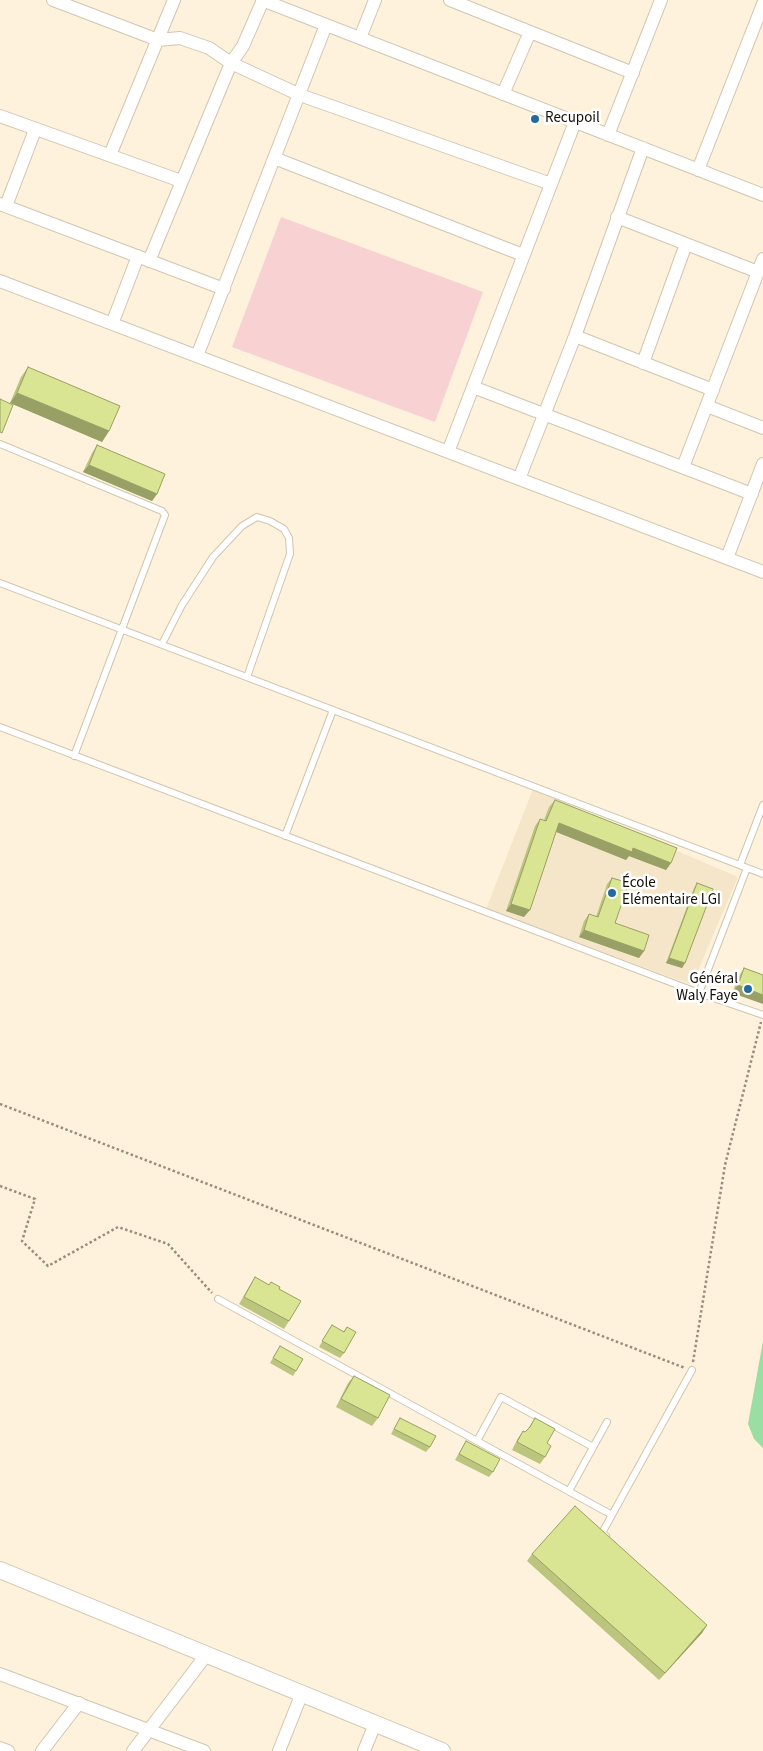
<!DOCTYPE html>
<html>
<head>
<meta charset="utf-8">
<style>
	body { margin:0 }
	canvas { display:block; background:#fff2dc }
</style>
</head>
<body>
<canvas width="763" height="1751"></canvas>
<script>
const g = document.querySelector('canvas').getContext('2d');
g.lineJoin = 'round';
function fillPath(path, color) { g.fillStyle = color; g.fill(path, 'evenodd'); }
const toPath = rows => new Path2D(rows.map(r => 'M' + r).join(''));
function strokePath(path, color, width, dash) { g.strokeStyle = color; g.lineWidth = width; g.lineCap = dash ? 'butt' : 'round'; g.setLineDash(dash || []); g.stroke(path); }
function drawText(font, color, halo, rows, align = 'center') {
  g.font = font + ' "Source Sans 3",sans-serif'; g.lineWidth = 5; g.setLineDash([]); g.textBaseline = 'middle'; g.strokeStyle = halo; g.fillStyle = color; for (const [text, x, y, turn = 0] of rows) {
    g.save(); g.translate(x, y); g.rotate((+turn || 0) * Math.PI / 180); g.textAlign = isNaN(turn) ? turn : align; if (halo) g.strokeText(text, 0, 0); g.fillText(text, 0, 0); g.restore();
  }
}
const built = toPath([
	[533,789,738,877,692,985,486,909]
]);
const green = toPath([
	[281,217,483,292,435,422,232,347]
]);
const water = toPath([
	[763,1341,763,1448,754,1439,748,1424]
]);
const path = toPath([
	[0,1104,685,1368],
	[0,1186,35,1199,22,1241,48,1266,118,1227,168,1244,212,1293],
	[693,1362,725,1165,761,1022]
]);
const service = toPath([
	[0,444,162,511,165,515,74,756],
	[0,583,763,874],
	[162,644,182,605,213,557,242,526,257,517,270,521,284,529,289,538,290,554,247,677],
	[0,727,699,993,763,1015],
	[285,836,333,710],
	[740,865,763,805],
	[699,993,747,868],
	[218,1299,612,1515],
	[477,1441,501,1397,593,1447],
	[569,1491,607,1422],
	[606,1536,602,1533,692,1370]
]);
const minor = toPath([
	[53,0,158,40,180,38,209,48,231,63,300,95,551,184],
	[262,0,763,195],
	[450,0,633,73],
	[360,38,375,0],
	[503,94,530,32],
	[0,116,181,181],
	[608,135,661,0],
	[110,155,174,0],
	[274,158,523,255],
	[698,170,763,4],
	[0,204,224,289],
	[6,206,35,130],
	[617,217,758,272],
	[149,261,231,63,243,46,263,0],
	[0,281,763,572],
	[112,324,138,256],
	[575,336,713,390],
	[197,356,326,25],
	[643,363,686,244],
	[473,387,752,494],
	[707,406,763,428],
	[448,452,575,122],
	[683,467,763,259],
	[519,479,575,336,643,148],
	[727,558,763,464],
	[0,1674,204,1751],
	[0,1748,8,1751],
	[42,1751,79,1703],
	[133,1751,207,1654],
	[279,1751,302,1693],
	[364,1751,375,1724]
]);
const tertiary = toPath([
	[0,1570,442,1751]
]);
const wall = toPath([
	[28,367,109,431,102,442,10,403,21,377],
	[97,445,157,494,152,501,83,472,92,453],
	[555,800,671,863,666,870,629,856,626,860,556,832,524,917,506,911,535,826,540,819,544,820,549,807],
	[612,878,615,923,644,951,639,958,579,937,584,921,589,914,596,917,607,884],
	[697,883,685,963,682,968,666,963,694,888],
	[744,968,763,975,732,993,739,976],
	[255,1277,269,1285,271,1282,279,1289,289,1321,284,1329,239,1304,250,1285],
	[332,1325,343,1332,347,1327,344,1353,340,1358,319,1347],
	[280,1346,296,1371,293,1376,270,1363],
	[354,1376,378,1418,372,1426,336,1407,348,1383],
	[400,1418,430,1447,426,1452,391,1434],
	[535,1418,547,1443,545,1457,540,1464,512,1450,518,1438,523,1431,525,1432,527,1430],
	[466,1441,493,1472,489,1477,455,1460],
	[532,1554,707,1625,702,1633,659,1680,527,1561]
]);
const shadedWall = toPath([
	[17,393,109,431,102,442,10,403],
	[89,465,157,494,152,501,83,472],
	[559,823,633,848,671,863,666,870,629,856,626,860,554,831],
	[511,904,530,910,524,917,506,911],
	[584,930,644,951,639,958,579,937],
	[669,958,685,963,682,968,666,963],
	[738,985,763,995,763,1004,732,993],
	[707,1625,702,1633,659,1680,665,1673]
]);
const building = toPath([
	[28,367,120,406,109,431,17,393,28,367],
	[0,399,13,405,2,433,0,432,0,399],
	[97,445,165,474,157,494,89,465,97,445],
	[555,800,677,848,671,863,633,848,632,852,559,823,530,910,511,904,540,819,546,821,555,800],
	[612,878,629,883,615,923,649,935,644,951,584,930,589,914,598,917,612,878],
	[697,883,713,889,685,963,669,958,697,883],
	[744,968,763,975,763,995,738,985,744,968],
	[255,1277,269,1285,271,1282,280,1287,279,1289,301,1301,289,1321,244,1297,255,1277],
	[332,1325,344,1332,347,1327,356,1332,344,1353,322,1341,332,1325],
	[280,1346,303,1359,296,1371,273,1358,280,1346],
	[354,1376,390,1395,378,1418,341,1399,354,1376],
	[400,1418,436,1436,430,1447,394,1429,400,1418],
	[535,1418,555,1429,547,1443,551,1446,545,1457,517,1442,523,1431,525,1432,530,1427,535,1418],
	[466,1441,500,1459,493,1472,459,1454,466,1441],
	[575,1506,707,1625,665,1673,532,1554,575,1506]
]);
const markers = [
	[535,119,5,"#256a9f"],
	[612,893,5,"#256a9f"],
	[748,989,5,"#256a9f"]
];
const poiNames = [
	["Recupoil",545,119],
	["École",622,884],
	["Elémentaire LGI",622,901],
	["Général",738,980,"right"],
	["Waly Faye",738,997,"right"]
];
fillPath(built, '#f6e6c9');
fillPath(green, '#f8d2d2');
fillPath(water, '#9adea3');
strokePath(service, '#d0c5af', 8);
strokePath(minor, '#d0c5af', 14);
strokePath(tertiary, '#d0c5af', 18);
strokePath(path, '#968d7e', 2.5, [2.5, 2.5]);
strokePath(service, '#fff', 6);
strokePath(minor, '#fff', 12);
strokePath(tertiary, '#fff', 16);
fillPath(wall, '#bbc57e');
fillPath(shadedWall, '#98a066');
fillPath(building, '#d9e592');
strokePath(building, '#98a066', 1);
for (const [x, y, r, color] of markers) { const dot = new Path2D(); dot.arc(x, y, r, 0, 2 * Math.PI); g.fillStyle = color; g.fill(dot); strokePath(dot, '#fff', 2); }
drawText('15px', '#120e07', '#fff', poiNames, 'left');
</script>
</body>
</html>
